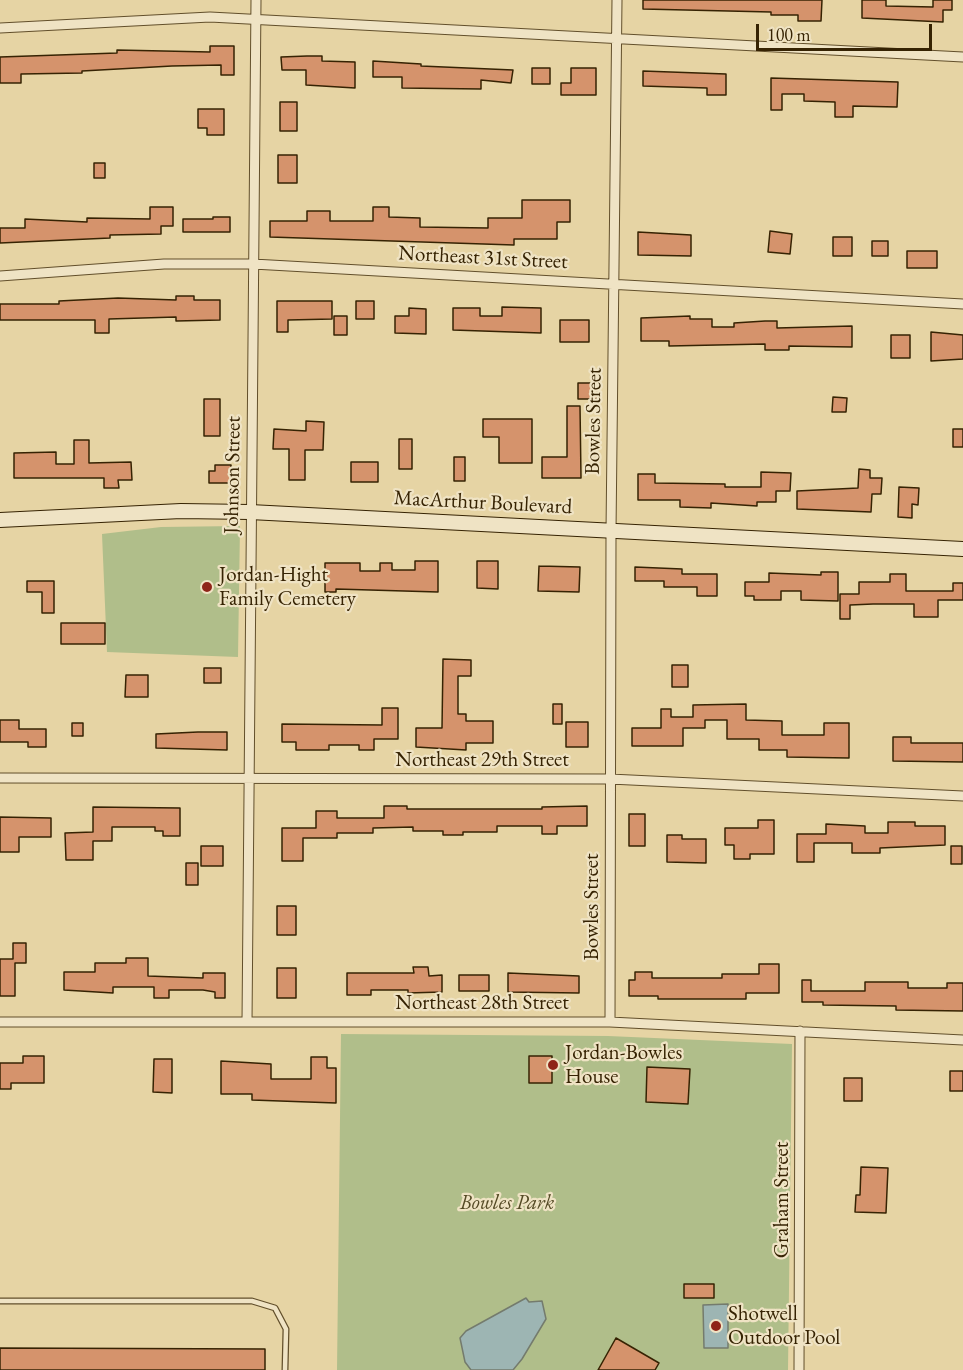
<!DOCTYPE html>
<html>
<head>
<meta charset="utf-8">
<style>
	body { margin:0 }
	#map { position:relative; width:963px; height:1370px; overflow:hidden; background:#e6d4a4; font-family:"EB Garamond",serif }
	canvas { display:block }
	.scale { position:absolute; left:756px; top:24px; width:176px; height:27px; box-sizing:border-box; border:3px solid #362303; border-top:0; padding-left:8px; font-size:18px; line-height:21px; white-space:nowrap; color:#362303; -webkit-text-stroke:4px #efe3c4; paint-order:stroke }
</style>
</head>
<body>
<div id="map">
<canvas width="963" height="1370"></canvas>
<div class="scale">100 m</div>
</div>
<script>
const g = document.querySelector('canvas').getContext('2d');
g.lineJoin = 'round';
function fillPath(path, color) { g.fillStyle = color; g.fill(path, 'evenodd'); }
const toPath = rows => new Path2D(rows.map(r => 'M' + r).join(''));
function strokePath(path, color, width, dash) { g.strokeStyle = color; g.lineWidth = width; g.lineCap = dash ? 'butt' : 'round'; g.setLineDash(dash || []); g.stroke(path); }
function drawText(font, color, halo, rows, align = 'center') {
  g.font = font + ' "EB Garamond",serif'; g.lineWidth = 4.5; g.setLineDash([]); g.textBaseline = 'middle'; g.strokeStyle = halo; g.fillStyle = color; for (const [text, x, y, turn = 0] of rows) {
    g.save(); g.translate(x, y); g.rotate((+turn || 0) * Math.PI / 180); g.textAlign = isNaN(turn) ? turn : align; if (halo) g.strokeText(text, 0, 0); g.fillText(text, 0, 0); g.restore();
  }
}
const green = toPath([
	[240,526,238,657,107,652,102,534,161,527],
	[341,1034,608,1036,792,1044,788,1370,337,1370]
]);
const water = toPath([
	[526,1298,529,1302,542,1301,546,1319,522,1359,513,1370,471,1370,465,1362,460,1338,466,1331,526,1298],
	[728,1304,728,1348,704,1348,703,1305,728,1304]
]);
const building = toPath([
	[643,0,822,0,821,21,798,21,798,15,771,15,771,12,643,9,643,0],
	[862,0,886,0,886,6,933,7,933,0,952,0,952,10,943,10,943,22,862,18,862,0],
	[210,46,234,46,234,75,221,75,221,65,172,66,82,71,82,73,21,74,21,83,0,83,0,57,117,53,117,50,210,52,210,46],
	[307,56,322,56,322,61,355,62,355,88,306,85,306,70,282,70,281,57,307,56],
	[373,61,421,64,421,66,513,70,511,83,481,80,481,89,402,88,402,77,373,77,373,61],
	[532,68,550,68,550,84,532,84,532,68],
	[571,68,596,68,596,95,561,95,561,83,571,83,571,68],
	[643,71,726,74,726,95,707,95,707,88,643,86,643,71],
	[771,78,898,82,897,107,853,106,853,117,835,117,835,102,804,101,804,94,782,94,782,110,771,110,771,78],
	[280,102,297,102,297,131,280,131,280,102],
	[198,109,224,109,224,135,207,135,207,128,198,128,198,109],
	[278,155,297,155,297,183,278,183,278,155],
	[94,163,105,163,105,178,94,178,94,163],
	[522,200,570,200,570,222,557,222,557,239,514,239,514,245,270,237,270,221,307,221,307,211,330,211,330,221,373,221,373,207,389,207,389,217,420,218,420,227,488,228,488,218,522,218,522,200],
	[150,207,173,207,173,226,161,226,161,234,110,235,110,238,0,243,0,228,25,228,25,219,87,222,87,218,150,219,150,207],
	[213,217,230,217,230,232,183,232,183,219,213,219,213,217],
	[770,231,792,234,790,254,768,252,770,231],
	[638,232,691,235,691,256,638,255,638,232],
	[833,237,852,237,852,256,833,256,833,237],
	[872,241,888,241,888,256,872,256,872,241],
	[907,251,937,251,937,268,907,268,907,251],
	[176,296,194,296,194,300,220,300,220,320,176,321,176,317,109,319,109,333,95,333,95,320,0,320,0,304,59,304,59,301,118,298,176,300,176,296],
	[277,301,332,301,332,319,288,320,288,332,277,332,277,301],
	[356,301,374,301,374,319,356,319,356,301],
	[502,307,541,308,541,333,453,330,453,308,480,308,480,316,502,316,502,307],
	[409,308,426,309,426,334,395,333,395,316,409,316,409,308],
	[334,316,347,316,347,335,334,335,334,316],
	[690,316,690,319,712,319,712,327,734,327,734,323,765,321,777,321,777,328,852,326,852,347,789,346,789,350,765,350,765,344,669,346,669,341,641,341,641,318,690,316],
	[560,320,589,320,589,342,560,342,560,320],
	[931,332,963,335,963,359,931,361,931,332],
	[891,335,910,335,910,358,891,358,891,335],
	[578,383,597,383,597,399,578,399,578,383],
	[833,397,847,398,846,412,832,412,833,397],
	[204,399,220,399,220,436,204,436,204,399],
	[567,406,580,406,581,478,542,478,542,457,567,457,567,406],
	[483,419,532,419,532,463,499,463,499,437,483,437,483,419],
	[306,421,324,422,323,450,305,450,305,480,289,480,289,449,273,449,274,429,306,431,306,421],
	[953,429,963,429,963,447,953,447,953,429],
	[399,439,412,439,412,469,399,469,399,439],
	[74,440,89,440,89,463,131,462,132,480,118,480,119,488,104,488,104,478,14,478,14,453,56,452,56,464,74,464,74,440],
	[454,457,465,457,465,481,454,481,454,457],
	[351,462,378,462,378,482,351,482,351,462],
	[215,465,231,465,231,483,209,483,209,471,215,471,215,465],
	[859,469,870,470,870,478,882,478,881,494,872,494,871,512,797,509,797,491,858,488,859,469],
	[761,472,791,473,790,491,776,491,776,502,757,502,757,506,711,503,711,508,680,507,680,500,638,500,638,474,655,474,655,483,725,484,725,487,761,487,761,472],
	[899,487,919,488,918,505,912,504,912,518,898,517,899,487],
	[415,561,438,561,438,592,336,589,336,592,325,592,325,563,360,563,360,571,380,571,380,563,392,563,392,570,415,570,415,561],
	[477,561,498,561,498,589,477,588,477,561],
	[539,566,580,567,579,592,538,591,539,566],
	[635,567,682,569,682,574,717,574,717,596,697,596,697,587,664,587,664,581,635,581,635,567],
	[821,572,838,572,838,601,801,600,801,591,781,591,781,600,754,600,754,596,745,596,745,582,769,582,769,573,821,575,821,572],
	[890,574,906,574,906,591,953,591,953,583,963,583,963,600,938,600,938,617,914,617,914,604,873,604,850,605,850,619,840,619,840,594,859,594,859,582,890,582,890,574],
	[27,581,54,581,54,613,42,613,42,592,27,592,27,581],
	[61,623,105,623,105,644,61,644,61,623],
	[443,659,471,660,471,676,458,676,458,714,466,714,466,721,493,721,493,743,466,743,466,750,416,747,416,728,442,728,443,659],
	[672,665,688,665,688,687,672,687,672,665],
	[204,668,221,668,221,683,204,683,204,668],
	[126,675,148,675,148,697,125,697,126,675],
	[553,704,562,704,562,724,553,724,553,704],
	[746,704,746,720,782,721,782,735,824,735,824,723,849,723,849,758,787,757,787,750,759,750,759,739,727,739,727,720,705,720,705,728,683,728,683,746,632,746,632,728,661,728,661,709,671,709,671,717,693,717,693,705,746,704],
	[382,708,398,708,398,739,374,739,374,750,359,750,359,745,329,745,329,750,296,750,296,742,282,742,282,724,382,725,382,708],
	[0,720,19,720,19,729,46,729,46,747,28,747,28,742,0,742,0,720],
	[566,722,588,722,588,747,566,747,566,722],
	[72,723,83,723,83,736,72,736,72,723],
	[198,732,227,732,227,750,156,748,156,734,198,732],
	[893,737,911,737,911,743,963,743,963,762,893,761,893,737],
	[384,806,407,806,407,809,542,809,542,807,587,806,587,826,557,826,557,834,542,834,542,826,497,826,497,832,463,832,463,835,443,835,443,831,413,831,413,827,373,828,373,833,337,833,337,838,303,838,303,861,282,861,282,828,316,828,316,811,337,811,337,818,384,818,384,806],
	[93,807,180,808,180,836,163,836,163,831,155,831,155,827,112,827,112,841,93,841,93,860,66,860,65,833,93,832,93,807],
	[629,814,645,814,645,846,629,846,629,814],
	[0,817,51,818,51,837,19,837,19,852,0,852,0,817],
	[758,820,774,820,774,854,750,854,750,859,734,859,734,845,725,845,725,828,758,828,758,820],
	[888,822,915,822,915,826,945,826,945,845,880,848,880,853,852,853,852,843,814,843,814,862,797,862,797,834,826,834,826,824,865,826,865,833,888,833,888,822],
	[667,835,682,835,682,839,706,839,706,863,667,862,667,835],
	[201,846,223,846,223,866,201,866,201,846],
	[951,846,962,846,962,864,951,864,951,846],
	[186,863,198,863,198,885,186,885,186,863],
	[277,906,296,906,296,935,277,935,277,906],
	[13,943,26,943,26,963,15,963,15,996,0,996,0,959,13,959,13,943],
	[126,958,148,958,148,976,203,978,203,973,225,973,225,998,215,998,215,992,203,990,169,990,169,998,154,998,154,987,113,987,113,993,64,990,64,972,95,972,95,963,126,963,126,958],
	[759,964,779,964,779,993,746,993,746,999,658,999,658,996,629,996,629,980,635,980,635,972,652,972,652,978,722,978,722,974,759,974,759,964],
	[413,967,428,967,429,976,442,975,442,992,408,993,408,990,371,990,371,995,347,995,347,973,414,973,413,967],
	[277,968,296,968,296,998,277,998,277,968],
	[508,973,579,976,579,993,508,992,508,973],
	[459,975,489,975,489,991,459,991,459,975],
	[802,980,811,980,811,991,865,991,865,982,908,982,908,988,947,988,947,983,963,983,963,1011,896,1010,896,1006,823,1005,823,1002,802,1002,802,980],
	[23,1056,44,1056,44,1083,11,1083,11,1089,0,1089,0,1063,23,1063,23,1056],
	[529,1056,552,1056,552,1083,529,1083,529,1056],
	[311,1057,327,1057,327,1068,336,1068,336,1103,252,1100,252,1094,221,1094,221,1061,271,1064,271,1079,311,1079,311,1057],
	[154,1059,172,1059,172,1093,153,1092,154,1059],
	[647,1067,690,1069,688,1104,646,1102,647,1067],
	[950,1071,963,1071,963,1091,950,1091,950,1071],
	[844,1078,862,1078,862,1101,844,1101,844,1078],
	[861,1167,888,1168,886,1213,855,1212,856,1195,860,1195,861,1167],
	[684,1284,714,1284,714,1298,684,1298,684,1284],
	[616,1338,659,1363,655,1370,598,1370,616,1338],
	[0,1348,265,1349,265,1370,0,1370,0,1348]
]);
const lane = toPath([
	[0,1301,252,1301,275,1308,286,1329,285,1370]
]);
const street = toPath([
	[0,28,210,17,963,57],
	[0,276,164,264,253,264,963,304],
	[0,778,610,779,963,796],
	[0,1022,610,1022,963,1040],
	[247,1022,256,0],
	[610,1022,611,531,617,0],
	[799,1370,800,1031]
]);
const secondary = toPath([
	[0,520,181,511,250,512,963,549]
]);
const markers = [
	[207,587,6,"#8f2418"],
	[553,1065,6,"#8f2418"],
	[716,1326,6,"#8f2418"]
];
const streetNames = [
	["Northeast 31st Street",483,258,3],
	["Bowles Street",594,421,-89],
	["Johnson Street",233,475,-89],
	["MacArthur Boulevard",483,503,3],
	["Northeast 29th Street",482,760],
	["Bowles Street",592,907,-90],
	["Northeast 28th Street",482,1003],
	["Graham Street",782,1200,-90]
];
const poiNames = [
	["Jordan-Hight",219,575],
	["Family Cemetery",219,599],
	["Jordan-Bowles",565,1053],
	["House",565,1077],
	["Shotwell",728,1314],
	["Outdoor Pool",728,1338]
];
const parkNames = [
	["Bowles Park",507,1203]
];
fillPath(green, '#b0be8a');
fillPath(water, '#9db5b3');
strokePath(water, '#747b6d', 1.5);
fillPath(building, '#d5936c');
strokePath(building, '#362303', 1.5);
strokePath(lane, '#624f2b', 7);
strokePath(street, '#624f2b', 11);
strokePath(secondary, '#362303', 16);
strokePath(lane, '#efe3c4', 4.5);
strokePath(street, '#efe3c4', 9);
strokePath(secondary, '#efe3c4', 14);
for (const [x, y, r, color] of markers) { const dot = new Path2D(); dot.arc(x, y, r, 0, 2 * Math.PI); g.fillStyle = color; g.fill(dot); strokePath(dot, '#efe3c4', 2); }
drawText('21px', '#362303', '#efe3c4', streetNames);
drawText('21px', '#362303', '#efe3c4', poiNames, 'left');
drawText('italic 21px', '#544a25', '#efe3c4', parkNames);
</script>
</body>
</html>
